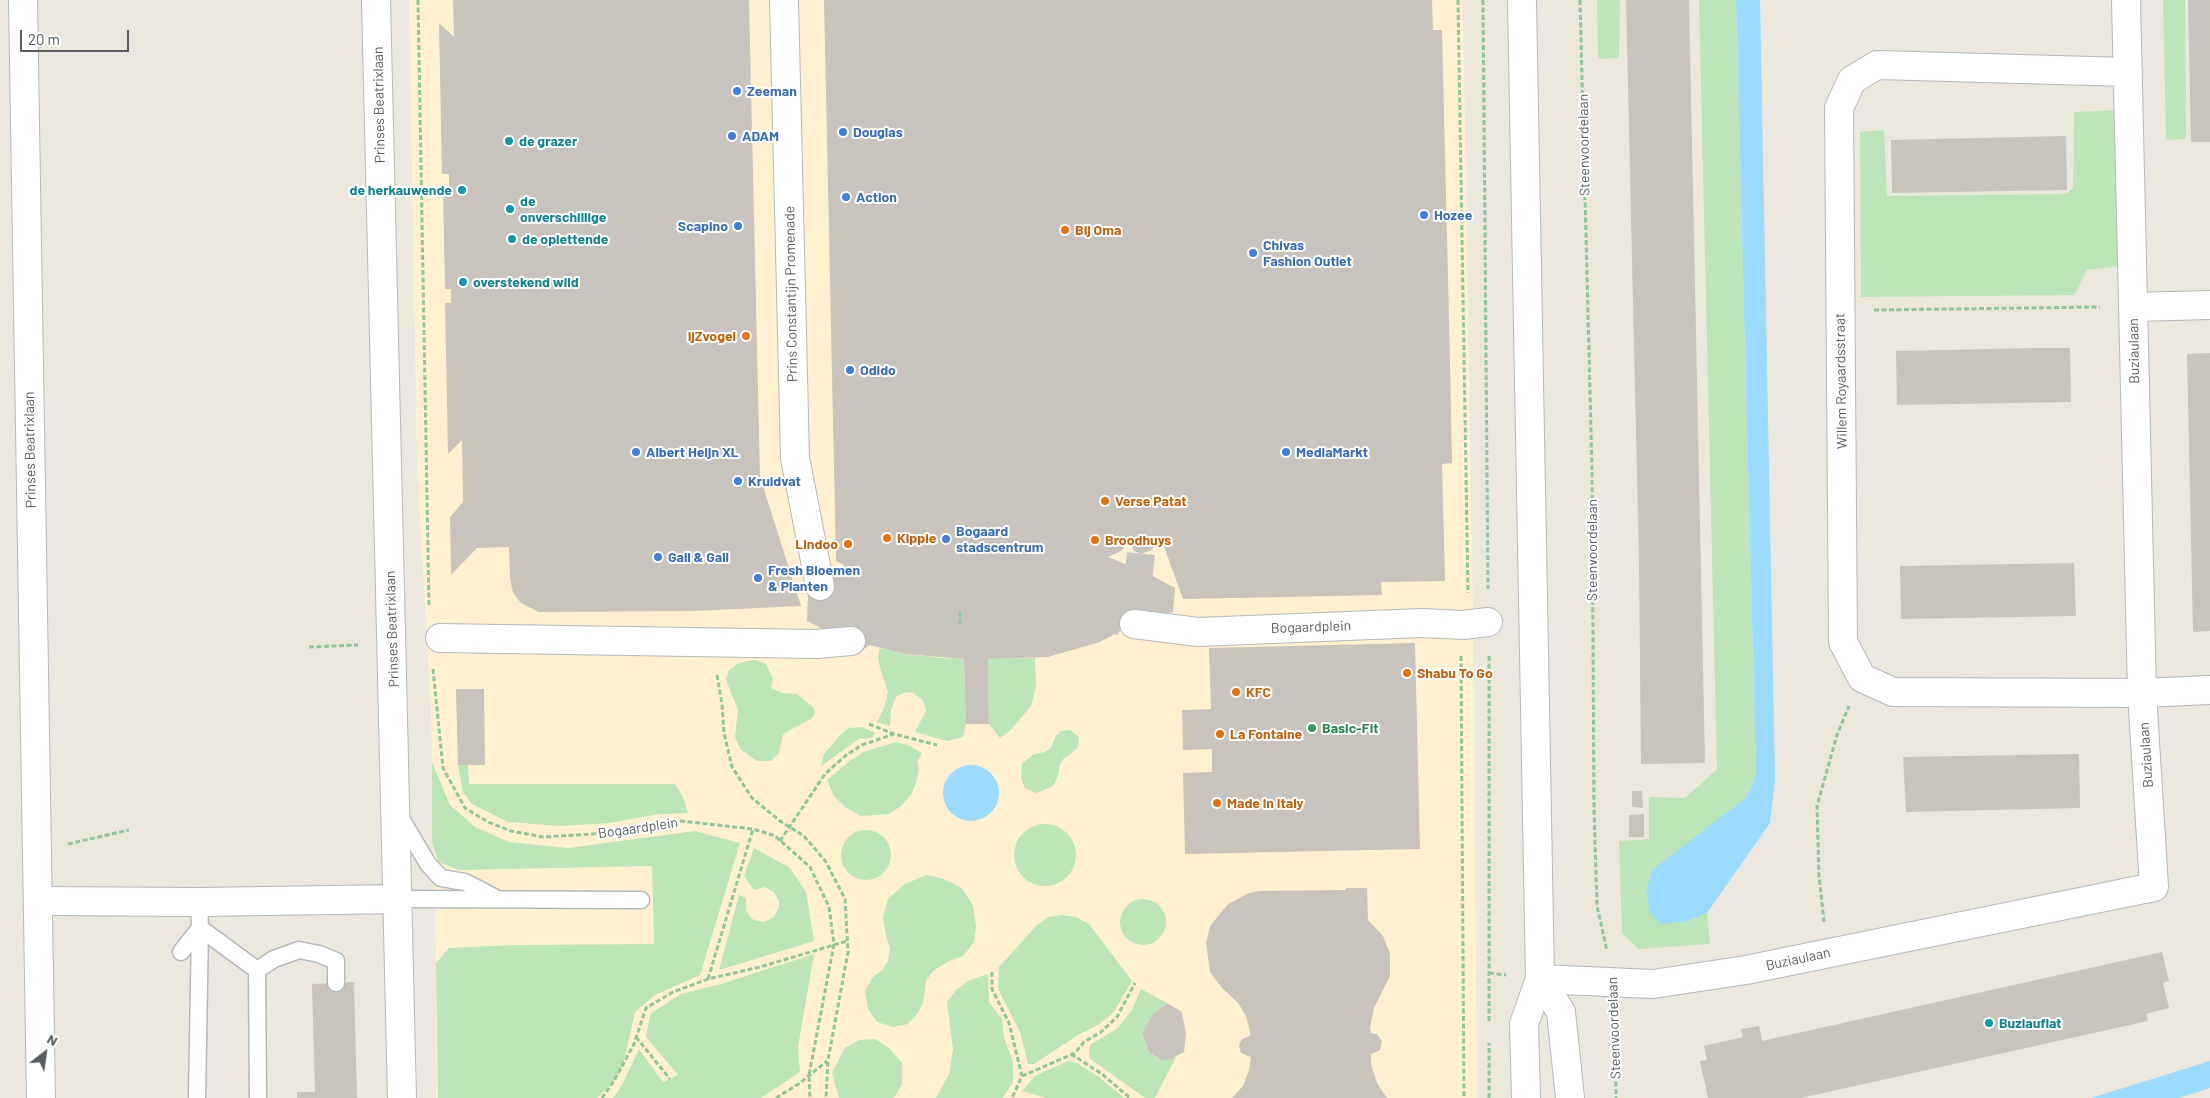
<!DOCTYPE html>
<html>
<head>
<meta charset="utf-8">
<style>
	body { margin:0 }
	#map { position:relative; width:2210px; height:1098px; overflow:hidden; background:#ece8de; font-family:Barlow,sans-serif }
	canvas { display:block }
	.north { position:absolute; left:20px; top:1028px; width:50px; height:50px; -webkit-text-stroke:4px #fff; paint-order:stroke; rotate:30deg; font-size:14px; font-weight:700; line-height:20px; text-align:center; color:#575c60 }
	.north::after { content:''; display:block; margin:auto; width:18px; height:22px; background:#575c60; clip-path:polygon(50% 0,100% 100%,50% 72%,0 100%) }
	.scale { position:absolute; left:20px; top:30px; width:109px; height:22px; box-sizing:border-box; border:2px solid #575c60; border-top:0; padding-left:6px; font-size:15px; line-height:18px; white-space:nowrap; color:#575c60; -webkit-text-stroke:4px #fff; paint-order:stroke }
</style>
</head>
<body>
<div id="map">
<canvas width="2210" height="1098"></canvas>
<div class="north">N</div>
<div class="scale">20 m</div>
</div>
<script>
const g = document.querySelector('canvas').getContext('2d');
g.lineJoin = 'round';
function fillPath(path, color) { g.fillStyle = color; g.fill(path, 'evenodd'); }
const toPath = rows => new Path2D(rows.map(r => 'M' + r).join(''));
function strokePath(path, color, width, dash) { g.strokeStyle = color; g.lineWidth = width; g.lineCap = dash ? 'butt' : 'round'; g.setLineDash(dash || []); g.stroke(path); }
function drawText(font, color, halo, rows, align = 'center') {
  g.font = font + ' Barlow,sans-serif'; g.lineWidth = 4; g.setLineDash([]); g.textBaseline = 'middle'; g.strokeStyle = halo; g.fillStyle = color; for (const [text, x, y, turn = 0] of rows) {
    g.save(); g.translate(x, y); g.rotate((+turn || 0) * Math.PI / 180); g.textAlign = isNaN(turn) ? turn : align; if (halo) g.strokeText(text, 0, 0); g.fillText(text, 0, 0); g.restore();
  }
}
const commercial = toPath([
	[409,0,1463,0,1473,614,1477,1098,436,1098,436,963,431,710,417,465]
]);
const green = toPath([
	[1597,0,1620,0,1619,58,1598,59],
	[1699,0,1736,0,1756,773,1747,797,1740,804,1687,921,1707,913,1710,944,1638,949,1622,933,1619,841,1649,839,1649,797,1685,798,1717,769],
	[2163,0,2185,0,2186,139,2166,140],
	[2121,110,2122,266,2087,270,2074,295,1861,297,1860,132,1884,130,1887,196,2066,194,2073,188,2074,112],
	[880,648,905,654,941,658,964,659,966,724,963,737,947,741,915,732,926,711,923,700,913,693,906,692,897,696,891,709,890,726,877,722,884,708,888,692,880,668,878,657],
	[1035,658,1036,687,1031,706,1010,731,1000,738,989,724,988,659],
	[755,660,766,664,773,679,771,688,783,693,797,694,813,707,815,714,811,719,783,734,779,753,771,761,757,761,741,750,735,737,738,710,726,680,729,670,739,663],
	[862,727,875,733,872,738,859,739,821,766,824,754,841,734,849,728],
	[1070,730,1079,737,1078,747,1071,754,1064,758,1060,764,1058,776,1053,786,1036,793,1025,788,1021,778,1022,764,1034,754,1045,752,1051,748,1055,737,1061,731],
	[896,742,908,745,922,753,917,762,919,770,916,783,911,795,900,807,888,814,861,816,846,808,834,796,827,780,851,760,866,751],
	[432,762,450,805,475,827,509,842,568,848,695,831,740,843,700,975,655,995,635,1012,623,1065,614,1081,597,1098,438,1098,436,963,449,948,514,945,654,944,652,866,458,870,439,862,434,850,432,839],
	[458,765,468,765,469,784,675,784,683,797,688,813,659,814,610,823,560,826,508,822,472,804,463,792],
	'1014 855a31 31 0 1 1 62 0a31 31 0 1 1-62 0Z',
	'841 855a25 25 0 1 1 50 0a25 25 0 1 1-50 0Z',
	[754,848,790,868,806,892,814,941,719,970,739,895,746,898,746,910,752,919,758,921,764,922,774,917,779,907,779,901,774,892,764,887,754,890,744,876],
	[926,875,942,878,962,888,973,906,976,926,974,942,963,956,949,961,933,971,926,981,923,1004,917,1014,908,1024,893,1027,877,1022,868,1009,865,991,872,978,882,970,888,961,890,948,886,936,883,917,888,899,903,885],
	'1120 922a23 23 0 1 1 46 0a23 23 0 1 1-46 0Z',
	[1062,915,1076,917,1089,924,1132,981,1114,1012,1098,1025,1078,1035,1034,1064,1028,1064,1020,1032,998,989,999,967,1036,926,1048,917],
	[814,954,798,1047,800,1072,761,1098,613,1098,622,1085,639,1049,663,1082,678,1075,646,1037,650,1014,681,994,721,984],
	[988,974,989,1002,1002,1019,1004,1038,1013,1061,1013,1082,1003,1098,936,1098,949,1074,953,1049,947,1002,956,990,970,980],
	[1141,989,1167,1003,1153,1014,1142,1034,1149,1052,1159,1060,1176,1057,1155,1098,1145,1098,1089,1058,1090,1045,1118,1028,1132,1010],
	[875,1039,889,1048,902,1063,902,1084,895,1096,893,1098,839,1098,832,1073,845,1048,859,1040],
	[1068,1061,1077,1063,1099,1077,1124,1098,1046,1098,1022,1091,1035,1076]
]);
const water = toPath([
	[1736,0,1760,0,1775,780,1770,823,1707,913,1687,921,1661,924,1650,913,1646,892,1652,870,1747,797,1756,773],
	'943 793a28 28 0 1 1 56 0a28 28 0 1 1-56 0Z',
	[2210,1061,2210,1088,2179,1098,2091,1098]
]);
const building = toPath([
	[453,0,749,0,760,477,801,606,695,611,539,612,521,603,513,593,510,578,509,547,477,548,451,575,450,517,463,502,462,440,448,454,445,303,451,303,451,289,445,289,443,188,449,188,449,174,442,174,439,23,454,37],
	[824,0,1432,0,1433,30,1442,30,1450,361,1452,463,1442,464,1445,581,1381,582,1382,595,1183,599,1162,541,1156,540,1152,550,1141,554,1134,551,1130,541,1124,541,1123,550,1108,557,1145,572,1175,588,1173,612,1144,618,1100,642,1048,657,988,659,989,724,966,724,964,659,905,654,838,637,807,621,808,596,844,565,836,561],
	[1626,0,1689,0,1705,763,1641,764,1639,563],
	[2188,0,2210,0,2210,142,2191,142],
	[2066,136,2067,190,1892,193,1891,140],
	[2034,348,2070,348,2071,402,1897,405,1896,351],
	[2210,353,2210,631,2193,632,2187,354],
	[2074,563,2076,616,1901,619,1900,566],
	[1415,643,1420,849,1185,854,1183,773,1212,772,1212,749,1183,750,1182,710,1211,709,1209,648],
	[456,689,484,689,485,765,458,765],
	[2079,754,2080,808,1906,812,1903,757],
	[1632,791,1642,791,1643,808,1632,807],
	[1644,814,1644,837,1629,837,1629,815],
	[1346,888,1367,888,1368,920,1383,936,1390,954,1390,976,1374,1008,1370,1028,1371,1033,1377,1034,1382,1041,1380,1050,1371,1054,1371,1064,1377,1083,1387,1098,1232,1098,1243,1086,1249,1070,1251,1057,1241,1053,1239,1045,1242,1039,1250,1036,1250,1031,1246,1017,1239,1004,1221,987,1210,972,1206,943,1210,926,1228,904,1249,893,1260,891,1346,890],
	[2162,952,2169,981,2163,983,2169,1008,2146,1014,2148,1021,1801,1098,1708,1098,1700,1061,1707,1060,1704,1046,1743,1037,1741,1029,1759,1026,1762,1041],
	[354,982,357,1098,297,1098,297,1092,315,1092,312,984],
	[1167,1003,1182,1012,1186,1034,1184,1052,1168,1060,1160,1060,1149,1052,1142,1034,1153,1014]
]);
const streetTunnel = toPath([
	[851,641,889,614,1056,608,1134,624,1171,245,1130,0]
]);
const path = toPath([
	[418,0,429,607],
	[1458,0,1468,593],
	[1483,0,1488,589],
	[1580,0,1592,470,1594,809,1597,906,1607,951],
	[1874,310,2100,307],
	[960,612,960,625],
	[309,647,358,645],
	[1461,656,1464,1098],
	[1489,656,1489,1022],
	[433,669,443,768,465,808,488,822,511,831,543,837,609,833,681,821,753,829,775,836,810,867,829,907,834,944,809,1075,810,1098],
	[717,675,722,704,724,733,732,767,752,798,780,821,804,836,826,862,845,899,848,952,828,1060,826,1098],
	[869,724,894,734,937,745],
	[780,841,825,774,845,756,862,745,894,734],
	[68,844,129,830],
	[1824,922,1819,876,1817,806,1837,735,1849,706],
	[992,972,992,989,1009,1023,1022,1076,1012,1098],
	[1489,973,1506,975],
	[708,979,753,829],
	[1615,1014,1616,1098],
	[636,1037,670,1079],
	[1071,1054,1102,1074,1130,1098],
	[1022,1076,1075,1053,1084,1042,1101,1032,1117,1017,1135,983],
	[602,1098,614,1081,634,1044,646,1008,673,992,708,979,760,967,847,941],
	[776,1098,800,1083,827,1061],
	[1489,1098,1489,1043]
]);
const lane = toPath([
	[399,815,428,864,441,878,465,882,494,897],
	[399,899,641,900],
	[181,952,200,928,199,902],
	[257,970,258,1098],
	[197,1098,200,928,257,970,274,959,299,950,319,954,336,961,336,983]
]);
const street = toPath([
	[784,0,795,458,820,586],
	[1522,0,1540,979,1524,1024,1526,1098],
	[2128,72,1877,65,1852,80,1839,108,1843,642,1862,678,1893,692,2142,693,2210,690],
	[2133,307,2210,305],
	[1134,624,1198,632,1422,623,1463,625,1488,622],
	[440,638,816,644,851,641],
	[38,901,199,902,399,899],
	[1540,979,1653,984,1746,970,2154,887,2142,693,2126,0],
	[1540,979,1561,1012,1570,1098]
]);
const secondary = toPath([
	[23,0,41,1098],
	[376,0,402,1098]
]);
const markers = [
	[737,91,5,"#3f7fe0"],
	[843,132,5,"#3f7fe0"],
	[732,136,5,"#3f7fe0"],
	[509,141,5,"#0f9aa8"],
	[462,190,5,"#0f9aa8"],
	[846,197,5,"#3f7fe0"],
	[510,209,5,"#0f9aa8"],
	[1424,215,5,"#3f7fe0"],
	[738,226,5,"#3f7fe0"],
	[1065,230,5,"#e8710a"],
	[512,239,5,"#0f9aa8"],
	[1253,253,5,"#3f7fe0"],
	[463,282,5,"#0f9aa8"],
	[746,336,5,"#e8710a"],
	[850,370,5,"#3f7fe0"],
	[636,452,5,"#3f7fe0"],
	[1286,452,5,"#3f7fe0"],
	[738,481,5,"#3f7fe0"],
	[1105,501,5,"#e8710a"],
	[887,538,5,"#e8710a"],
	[946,539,5,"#3f7fe0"],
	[1095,540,5,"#e8710a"],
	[848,544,5,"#e8710a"],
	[658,557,5,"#3f7fe0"],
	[758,578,5,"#3f7fe0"],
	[1407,673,5,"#e8710a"],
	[1236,692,5,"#e8710a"],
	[1312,728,5,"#2e9e5b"],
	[1220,734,5,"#e8710a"],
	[1217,803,5,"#e8710a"],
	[1989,1023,5,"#0f9aa8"]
];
const shopNames = [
	["Zeeman",747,91],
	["Douglas",853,132],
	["ADAM",742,136],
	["Action",856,197],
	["Hozee",1434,215],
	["Scapino",728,226,"right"],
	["Chivas",1263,245],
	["Fashion Outlet",1263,261],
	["Odido",860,370],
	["Albert Heijn XL",646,452],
	["MediaMarkt",1296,452],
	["Kruidvat",748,481],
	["Bogaard",956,531],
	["stadscentrum",956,547],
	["Gall & Gall",668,557],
	["Fresh Bloemen",768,570],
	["& Planten",768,586]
];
const streetNames = [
	["Prinses Beatrixlaan",379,105,-91],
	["Steenvoordelaan",1584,145,-91],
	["Prins Constantijn Promenade",791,294,-91],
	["Buziaulaan",2134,351,-91],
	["Willem Royaardsstraat",1841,381,-91],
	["Prinses Beatrixlaan",30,450,-91],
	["Steenvoordelaan",1592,550,-90],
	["Bogaardplein",1311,627,-2],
	["Prinses Beatrixlaan",392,629,-92],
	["Buziaulaan",2146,755,-94],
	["Bogaardplein",638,828,-8],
	["Buziaulaan",1798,959,-12],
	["Steenvoordelaan",1614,1028,-92]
];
const cultureNames = [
	["de grazer",519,141],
	["de herkauwende",452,190,"right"],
	["de",520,201],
	["onverschillige",520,217],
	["de oplettende",522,239],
	["overstekend wild",473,282],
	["Buziauflat",1999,1023]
];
const foodNames = [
	["Bij Oma",1075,230],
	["ijZvogel",736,336,"right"],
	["Verse Patat",1115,501],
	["Kippie",897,538],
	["Broodhuys",1105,540],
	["Lindoo",838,544,"right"],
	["Shabu To Go",1417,673],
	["KFC",1246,692],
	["La Fontaine",1230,734],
	["Made in Italy",1227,803]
];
const leisureNames = [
	["Basic-Fit",1322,728]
];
fillPath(commercial, '#fff1d0');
fillPath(green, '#bce5b9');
fillPath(water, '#9bdbff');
fillPath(building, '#c8c4bd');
strokePath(streetTunnel, '#c7c5be', 28, [28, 14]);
strokePath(lane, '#b4b8bc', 19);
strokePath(street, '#b4b8bc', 30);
strokePath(secondary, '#b4b9be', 30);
strokePath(path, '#91c69d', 3, [5, 2.5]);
strokePath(lane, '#fff', 16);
strokePath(street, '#fff', 28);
strokePath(secondary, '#fff', 28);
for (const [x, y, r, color] of markers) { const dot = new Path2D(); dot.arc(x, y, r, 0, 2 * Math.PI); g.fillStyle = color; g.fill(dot); strokePath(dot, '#fff', 2); }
drawText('bold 14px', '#366cbe', '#fff', shopNames, 'left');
drawText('14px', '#575c60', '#fff', streetNames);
drawText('bold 14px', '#0d838f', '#fff', cultureNames, 'left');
drawText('bold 14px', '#c56008', '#fff', foodNames, 'left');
drawText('bold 14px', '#27864d', '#fff', leisureNames, 'left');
</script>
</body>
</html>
